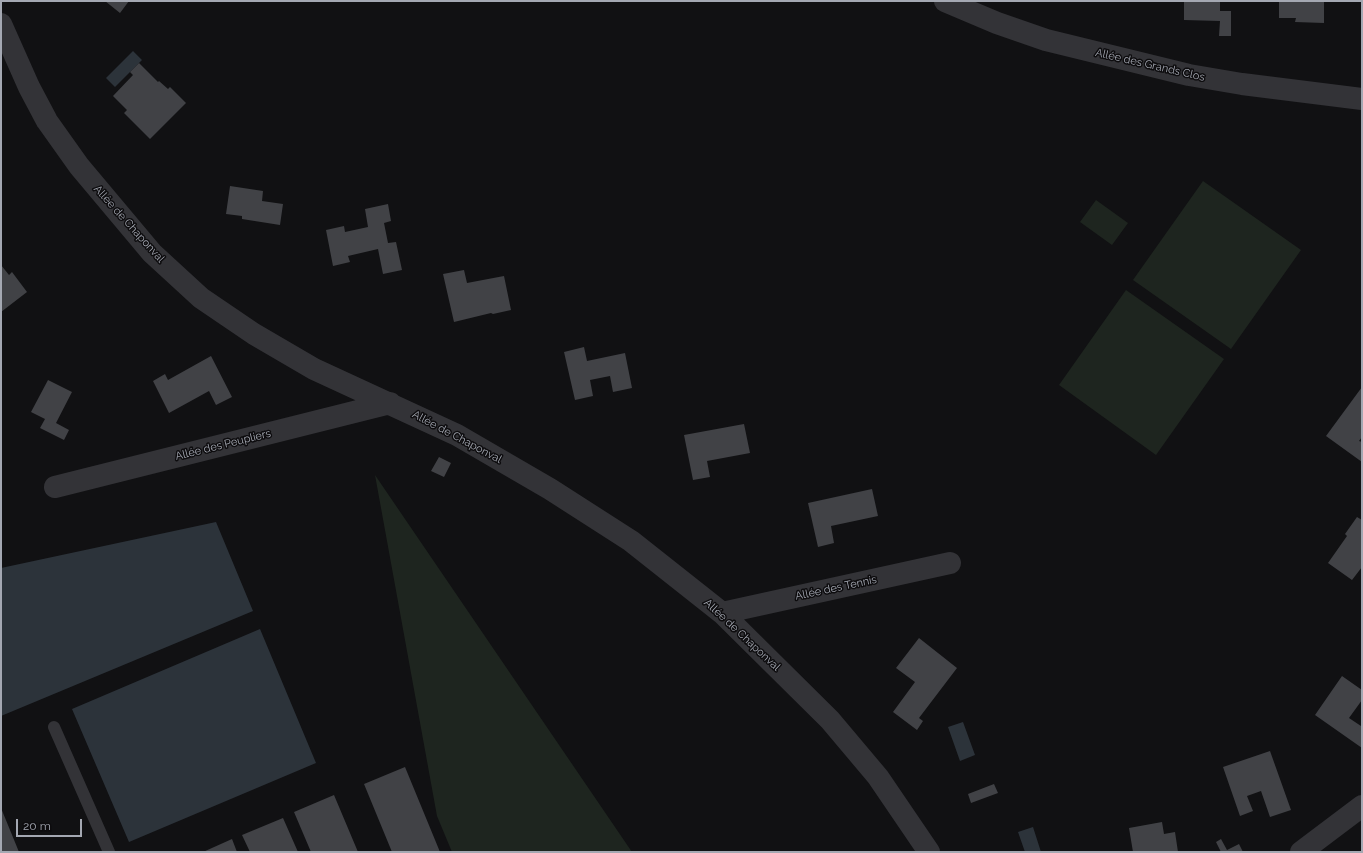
<!DOCTYPE html>
<html>
<head>
<meta charset="utf-8">
<style>
	body { margin:0 }
	#map { position:relative; width:1363px; height:853px; overflow:hidden; background:#111113; font-family:Raleway,sans-serif }
	canvas { display:block }
	.frame { position:absolute; inset:0; border:2px solid #a4a8b2; pointer-events:none }
	.scale { position:absolute; left:16px; top:819px; width:66px; height:18px; box-sizing:border-box; border:2px solid #a4a8b2; border-top:0; padding-left:5px; font-size:12px; line-height:14px; white-space:nowrap; color:#a4a8b2; -webkit-text-stroke:3px #0d0c0e; paint-order:stroke }
</style>
</head>
<body>
<div id="map">
<canvas width="1363" height="853"></canvas>
<div class="frame"></div>
<div class="scale">20 m</div>
</div>
<script>
const g = document.querySelector('canvas').getContext('2d');
g.lineJoin = 'round';
function fillPath(path, color) { g.fillStyle = color; g.fill(path, 'evenodd'); }
const toPath = rows => new Path2D(rows.map(r => 'M' + r).join(''));
function strokePath(path, color, width, dash) { g.strokeStyle = color; g.lineWidth = width; g.lineCap = dash ? 'butt' : 'round'; g.setLineDash(dash || []); g.stroke(path); }
function drawText(font, color, halo, rows, align = 'center') {
  g.font = font + ' Raleway,sans-serif'; g.lineWidth = 3; g.setLineDash([]); g.textBaseline = 'middle'; g.strokeStyle = halo; g.fillStyle = color; for (const [text, x, y, turn = 0] of rows) {
    g.save(); g.translate(x, y); g.rotate((+turn || 0) * Math.PI / 180); g.textAlign = isNaN(turn) ? turn : align; if (halo) g.strokeText(text, 0, 0); g.fillText(text, 0, 0); g.restore();
  }
}
const green = toPath([
	[1203,181,1301,250,1231,349,1133,280],
	[1096,200,1128,223,1112,245,1080,222],
	[1126,290,1224,359,1156,455,1059,385],
	[375,475,632,852,452,852,437,816]
]);
const water = toPath([
	[133,51,142,60,115,87,106,78],
	[216,522,253,611,1,716,1,568],
	[260,629,316,763,129,842,72,709],
	[963,722,975,755,960,761,948,727],
	[1033,827,1041,852,1025,852,1018,832]
]);
const building = toPath([
	[105,1,129,1,120,13],
	[1184,1,1220,1,1220,11,1231,11,1231,36,1219,36,1220,21,1184,20],
	[1279,1,1324,1,1324,23,1295,22,1296,18,1279,18],
	[139,63,158,82,159,81,168,89,170,87,186,103,150,139,124,113,127,110,113,96,133,75,130,72],
	[230,186,263,191,262,201,283,204,280,225,242,219,242,216,226,214],
	[388,204,391,221,384,223,388,243,396,242,402,270,383,274,378,249,348,256,350,262,333,266,326,230,344,226,345,232,368,227,365,209],
	[1,265,9,275,12,272,27,292,1,312],
	[464,270,467,283,504,276,511,310,493,314,491,313,454,322,443,274],
	[584,347,587,361,625,353,632,388,613,392,610,376,590,380,593,396,575,400,564,352],
	[211,356,232,397,216,405,209,391,169,413,153,381,165,374,168,380],
	[48,380,72,392,56,423,69,430,64,440,40,428,45,419,31,412],
	[1362,387,1362,437,1359,441,1362,442,1362,462,1326,436],
	[744,424,750,453,707,461,710,477,693,480,684,435],
	[439,457,451,463,444,477,431,471],
	[872,489,878,516,831,526,834,543,818,547,808,503],
	[1357,517,1362,520,1362,567,1352,580,1328,563,1347,536,1345,534],
	[919,638,957,668,919,718,923,721,917,730,893,712,915,682,896,668],
	[1342,676,1362,690,1362,700,1349,718,1361,726,1362,725,1362,748,1315,715],
	[1270,751,1291,810,1270,817,1261,791,1247,796,1253,811,1240,816,1223,767],
	[405,767,440,852,392,852,364,784],
	[994,784,998,793,971,803,968,794],
	[334,795,358,852,311,852,294,812],
	[1,808,19,852,1,852],
	[283,818,298,852,250,852,242,835],
	[1162,822,1164,834,1175,832,1178,852,1133,852,1129,828],
	[232,839,237,852,203,852],
	[1221,839,1227,850,1239,844,1243,852,1221,852,1216,842]
]);
const service = toPath([
	[54,727,109,852]
]);
const minor = toPath([
	[945,1,997,23,1046,40,1189,75,1242,84,1362,99],
	[1,24,29,87,47,121,79,166,152,253,201,298,254,334,314,369,457,435,550,489,631,541,722,613,830,720,878,777,929,852],
	[55,487,390,403],
	[722,613,950,563],
	[1301,852,1362,806]
]);
const streetNames = [
	["Allée des Grands Clos",1150,65,13],
	["Allée de Chaponval",129,224,48],
	["Allée de Chaponval",457,437,28],
	["Allée des Peupliers",223,445,-14],
	["Allée des Tennis",836,588,-12],
	["Allée de Chaponval",742,635,43]
];
fillPath(green, '#1e251f');
fillPath(water, '#2c333a');
fillPath(building, '#414246');
strokePath(service, '#333337', 12);
strokePath(minor, '#333337', 22);
drawText('11px', '#a4a8b2', '#0d0c0e', streetNames);
</script>
</body>
</html>
